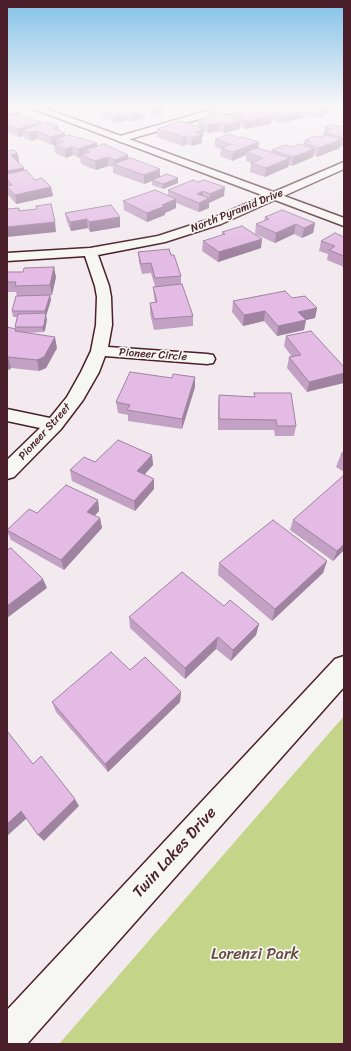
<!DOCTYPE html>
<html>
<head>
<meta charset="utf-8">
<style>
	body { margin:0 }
	#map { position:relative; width:351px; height:1051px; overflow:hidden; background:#f2eaef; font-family:Sriracha,sans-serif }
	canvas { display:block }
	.frame { position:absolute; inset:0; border:8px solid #4a1f2b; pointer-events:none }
</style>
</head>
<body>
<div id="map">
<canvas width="351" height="1051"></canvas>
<div class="frame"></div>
</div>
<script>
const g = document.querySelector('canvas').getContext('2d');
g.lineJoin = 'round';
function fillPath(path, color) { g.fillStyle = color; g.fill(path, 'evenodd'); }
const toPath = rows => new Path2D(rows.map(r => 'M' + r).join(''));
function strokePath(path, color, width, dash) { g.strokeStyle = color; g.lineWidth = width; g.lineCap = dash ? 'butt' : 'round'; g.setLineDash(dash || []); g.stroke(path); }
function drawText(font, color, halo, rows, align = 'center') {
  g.font = font + ' Sriracha,sans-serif'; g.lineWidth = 3.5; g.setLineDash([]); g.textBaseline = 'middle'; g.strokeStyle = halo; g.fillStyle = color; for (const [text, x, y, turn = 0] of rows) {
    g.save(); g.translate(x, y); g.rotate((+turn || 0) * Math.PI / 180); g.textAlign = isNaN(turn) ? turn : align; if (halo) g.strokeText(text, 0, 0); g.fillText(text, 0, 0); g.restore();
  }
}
const green = toPath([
	[344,716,344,1044,59,1044]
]);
const minor = toPath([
	[242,106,268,106,264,109,210,116,120,142,115,139,117,137,206,111,242,106],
	[344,162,344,169,221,224,165,242,98,255,109,286,111,297,112,325,108,347,207,354,213,355,215,359,213,363,207,364,105,356,99,372,83,400,61,429,14,477,7,479,7,460,40,428,7,421,7,409,50,418,67,397,81,372,91,351,96,325,97,297,95,286,85,256,7,261,7,253,90,248,158,236,213,218,344,162],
	[344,656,344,687,27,1044,7,1044,7,1010,335,659,344,656]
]);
const major = toPath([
	[26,106,39,106,344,218,344,226,26,106]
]);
const wall = toPath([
	[135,106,169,106,165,107,165,113,155,116,145,112,145,118,132,122,126,120,116,123,102,117,101,110],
	[272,106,344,106,342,109,337,107,336,109,319,118,305,114,305,117,281,123,271,119,271,124,245,129,240,126,240,129,224,133,219,131,208,133,204,131,203,137,202,137,202,143,192,146,186,144,183,146,157,137,157,129,198,127,198,120,207,118,208,113,233,118,233,114,238,113,238,110,269,114,270,111,272,110],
	[7,107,20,116,59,131,65,136,97,146,128,155,129,159,160,176,178,178,178,183,163,189,152,185,152,181,144,184,113,173,113,167,108,166,96,170,81,164,80,158,79,158,73,155,66,158,55,153,54,145,52,145,37,139,31,141,24,138,23,136,19,137,7,132],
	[344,125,344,146,340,146,340,148,317,157,313,155,313,157,292,166,289,165,288,167,265,177,250,172,251,163,246,161,246,155,232,161,220,156,221,149,215,147,215,139,239,138,259,142,258,148,271,152,272,150,304,145,305,140,320,137,323,136,325,127,340,127],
	[7,151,18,154,19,163,24,168,24,171,35,180,51,187,53,196,16,204,8,195,7,189],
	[193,180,224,196,209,203,209,208,199,212,176,203,176,208,165,213,165,215,147,222,124,210,123,201,168,195,168,190],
	[65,213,120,227,90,232,88,228,71,231,67,222],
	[265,217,315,223,313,233,302,238,294,234,275,243,255,234,256,224,264,221],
	[222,232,261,248,218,262,202,251,203,241,222,235],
	[344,237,344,267,327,260,328,254,319,251,321,241],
	[138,252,171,255,181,276,181,284,193,316,193,326,154,330,150,313,150,303,155,302,154,297,153,287,155,286,151,273,142,274,139,262],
	[7,272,56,277,52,295,50,295,51,300,46,316,47,319,45,330,44,332,27,333,57,348,46,368,39,371,11,368,9,370,7,370,7,327,15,329,15,327,17,317,13,317,12,311,17,296,16,292,7,292],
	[292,298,317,308,315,318,306,320,304,330,277,336,264,321,243,326,232,312,233,301],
	[286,336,344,367,307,392,287,368,289,357,292,357,284,346],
	[195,377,195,387,182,429,128,421,128,415,118,413,116,402,172,378],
	[254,393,296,426,294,436,275,436,274,430,218,430,218,406,219,395,254,397],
	[344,451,344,472,336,467,341,454],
	[152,455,153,465,144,475,154,489,135,511,72,481,70,470,95,462],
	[98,500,99,511,94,516,100,518,102,528,64,570,11,540,7,531,37,513],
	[293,520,344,550,333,561,290,530],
	[327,561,323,573,272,621,218,575,219,563],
	[224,606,259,624,256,635,231,661,216,649,185,679,130,628,129,617],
	[181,692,180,702,108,772,56,712,52,702]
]);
const shadedWall = toPath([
	[156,106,169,106,165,107,165,113,155,116,155,108],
	[328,106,337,106,336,109,319,118,320,110],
	[306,109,305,117,281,123,282,115],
	[145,110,145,118,132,122,132,114],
	[20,112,21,120,10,120,7,119,7,116],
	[126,112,126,120,116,123,116,115],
	[272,116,271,124,245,129,245,121],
	[240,121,240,129,224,133,224,125],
	[41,122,42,130,36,131,37,139,31,141,30,133,22,130,23,136,19,137,17,129],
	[220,123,219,131,208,133,208,125],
	[58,126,60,135,65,133,66,141,56,139,57,144,52,145,51,137,53,128],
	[204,129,203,137,202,137,202,143,192,146,192,138,195,132],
	[186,136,186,144,183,146,183,137],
	[342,139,340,148,317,157,319,148],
	[259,142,258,150,246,152,246,155,232,161,233,152],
	[97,143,98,152,90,152,85,150,86,156,80,155,80,158,79,158,78,149],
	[72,147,73,155,66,158,65,149],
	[314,149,313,157,292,166,293,157],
	[18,154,19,163,13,164,11,155],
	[128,155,129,164,115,165,115,160],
	[108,157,108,166,96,170,95,161],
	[290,158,288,167,265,177,266,168],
	[24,168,25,176,7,179,7,171],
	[160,169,160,178,152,180,152,181,144,184,144,175],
	[178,178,178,183,163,189,163,184],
	[51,187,53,196,16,204,15,195],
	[225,187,224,196,209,203,210,194],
	[203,191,203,200,197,194],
	[209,198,209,208,199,212,199,203],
	[176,199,176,208,165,213,165,215,147,222,147,213,162,205],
	[120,217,120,227,90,232,89,222],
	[87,219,88,228,71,231,70,222],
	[55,222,56,232,7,237,7,227],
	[315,223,313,233,302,238,304,228],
	[296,224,294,234,275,243,276,233],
	[262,239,261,248,218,262,219,252],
	[54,267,56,277,52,295,50,285],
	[50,295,51,300,46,316,47,319,45,330,44,332,42,327,45,314,45,311],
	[317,308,315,318,306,320,304,330,277,336,278,326,298,312],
	[265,311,264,321,243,326,244,315],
	[55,337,57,348,46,368,39,371,37,360],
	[8,357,11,368,9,370,7,363,7,359],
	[344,373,344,383,307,392,309,382],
	[195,377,195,387,182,429,182,419],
	[152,455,153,465,138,482,137,471],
	[154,479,154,489,135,511,134,501],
	[98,500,99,511,88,522,87,512],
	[100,518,102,528,64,570,61,560],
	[344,544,344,550,333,561,337,551],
	[327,561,323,573,272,621,275,609],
	[43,579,47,588,7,618,7,606],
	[259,624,256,635,231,661,233,650],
	[218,637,216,649,185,679,185,668],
	[181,692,180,702,108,772,105,764],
	[75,799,79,806,44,841,38,835],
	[21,811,27,818,7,836,7,824]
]);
const building = toPath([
	[113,106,134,106,145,110,132,114,126,112,116,115,101,110,113,106],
	[149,106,161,106,155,108,149,106],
	[277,106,297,106,306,109,282,115,270,111,281,108,277,106],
	[306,106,328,106,320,110,306,106],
	[7,107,20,112,7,116,7,107],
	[253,107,272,116,245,121,233,114,244,112,238,110,253,107],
	[218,111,240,121,224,125,220,123,208,125,198,120,214,116,208,113,218,111],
	[16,114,41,122,17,129,7,125,7,121,10,120,7,119,7,117,16,114],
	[181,121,204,129,195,132,202,134,192,138,186,136,183,137,157,129,181,121],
	[48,122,58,126,53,128,65,133,51,137,36,131,30,133,22,130,48,122],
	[332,124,340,127,344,125,344,138,324,132,332,129,325,127,332,124],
	[229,134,239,138,242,137,259,142,233,152,221,148,231,144,215,139,229,134],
	[69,135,97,143,78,149,72,147,65,149,54,145,64,142,56,139,69,135],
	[327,135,342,139,319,148,304,143,310,141,305,140,315,136,320,137,327,135],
	[104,144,128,155,115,160,108,157,95,161,80,155,90,152,85,150,104,144],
	[300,144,314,149,293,157,272,150,285,145,291,147,300,144],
	[257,148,290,158,266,168,251,163,263,158,246,152,257,148],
	[13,150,18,154,11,155,24,168,7,171,7,151,13,150],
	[131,158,160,169,144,175,113,164,131,158],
	[26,170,35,180,42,178,51,187,15,195,7,187,7,186,12,185,7,179,7,174,26,170],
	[167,174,178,178,163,184,152,180,167,174],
	[193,180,198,182,204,180,225,187,210,194,203,191,197,194,209,198,199,203,168,190,193,180],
	[155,190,176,199,162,205,165,206,147,213,123,201,155,190],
	[51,204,55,222,7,227,7,209,19,208,19,211,37,209,36,206,51,204],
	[111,205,120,217,89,222,87,219,70,222,65,213,111,205],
	[282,210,315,223,304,228,296,224,276,233,256,224,269,219,265,217,282,210],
	[242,226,262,239,219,252,203,241,225,234,222,232,242,226],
	[335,233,344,237,344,256,329,250,335,246,321,241,335,233],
	[169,249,171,255,174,255,181,276,155,278,151,263,141,264,138,252,169,249],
	[54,267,50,285,15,286,16,282,7,282,7,272,23,272,24,268,54,267],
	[182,284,193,316,154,319,150,303,157,302,153,287,182,284],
	[285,291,292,298,305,296,317,308,298,312,306,320,278,326,265,311,244,315,233,301,285,291],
	[50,295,45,311,12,311,16,296,50,295],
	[46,313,44,325,42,327,15,327,18,314,46,313],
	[7,327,16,329,15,331,55,337,44,357,37,360,8,357,7,359,7,327],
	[311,331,344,367,344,373,309,382,289,357,301,355,286,336,311,331],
	[130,372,172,378,173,374,195,377,182,419,127,410,130,405,116,402,130,372],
	[254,393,291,393,296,426,277,426,276,420,219,419,219,395,255,397,254,393],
	[118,440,152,455,137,471,154,479,134,501,70,470,84,457,95,462,118,440],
	[344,451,344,456,341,454,344,451],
	[343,476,344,477,344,544,337,551,293,520,343,476],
	[66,485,98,500,87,512,100,518,61,560,7,530,29,509,37,513,66,485],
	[273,520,327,561,275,609,219,563,273,520],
	[11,548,43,579,7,606,7,550,11,548],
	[182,572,224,606,230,600,259,624,233,650,218,637,185,668,129,617,182,572],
	[111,652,130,670,145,657,181,692,105,764,52,702,111,652],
	[7,731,33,764,41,756,75,799,38,835,21,811,7,824,7,731]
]);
const farStreetnames = [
	["North Pyramid Drive",237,211,-22],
	["Pioneer Circle",153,355,4],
	["Pioneer Street",45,432,-48]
];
const nearStreetnames = [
	["Twin Lakes Drive",175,853,-48]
];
const nearParknames = [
	["Lorenzi Park",255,955]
];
fillPath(green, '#c4d58a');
strokePath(minor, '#4a1f2b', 3);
strokePath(major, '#4a1f2b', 3);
fillPath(minor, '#f6f6f2');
fillPath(major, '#f6f6f2');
fillPath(wall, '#c3a1c4');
fillPath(shadedWall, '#9f83a0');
fillPath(building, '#e3bbe4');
strokePath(building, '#9f83a0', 1);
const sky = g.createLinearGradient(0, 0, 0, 253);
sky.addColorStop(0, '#82c2e8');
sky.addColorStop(0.42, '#f9f6f8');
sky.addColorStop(1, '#f9f6f800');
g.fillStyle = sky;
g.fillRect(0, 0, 351, 253);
drawText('11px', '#4a1f2b', '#f6f6f2', farStreetnames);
drawText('16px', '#4a1f2b', '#f6f6f2', nearStreetnames);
drawText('16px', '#684c43', '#f6f6f2', nearParknames);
</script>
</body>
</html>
